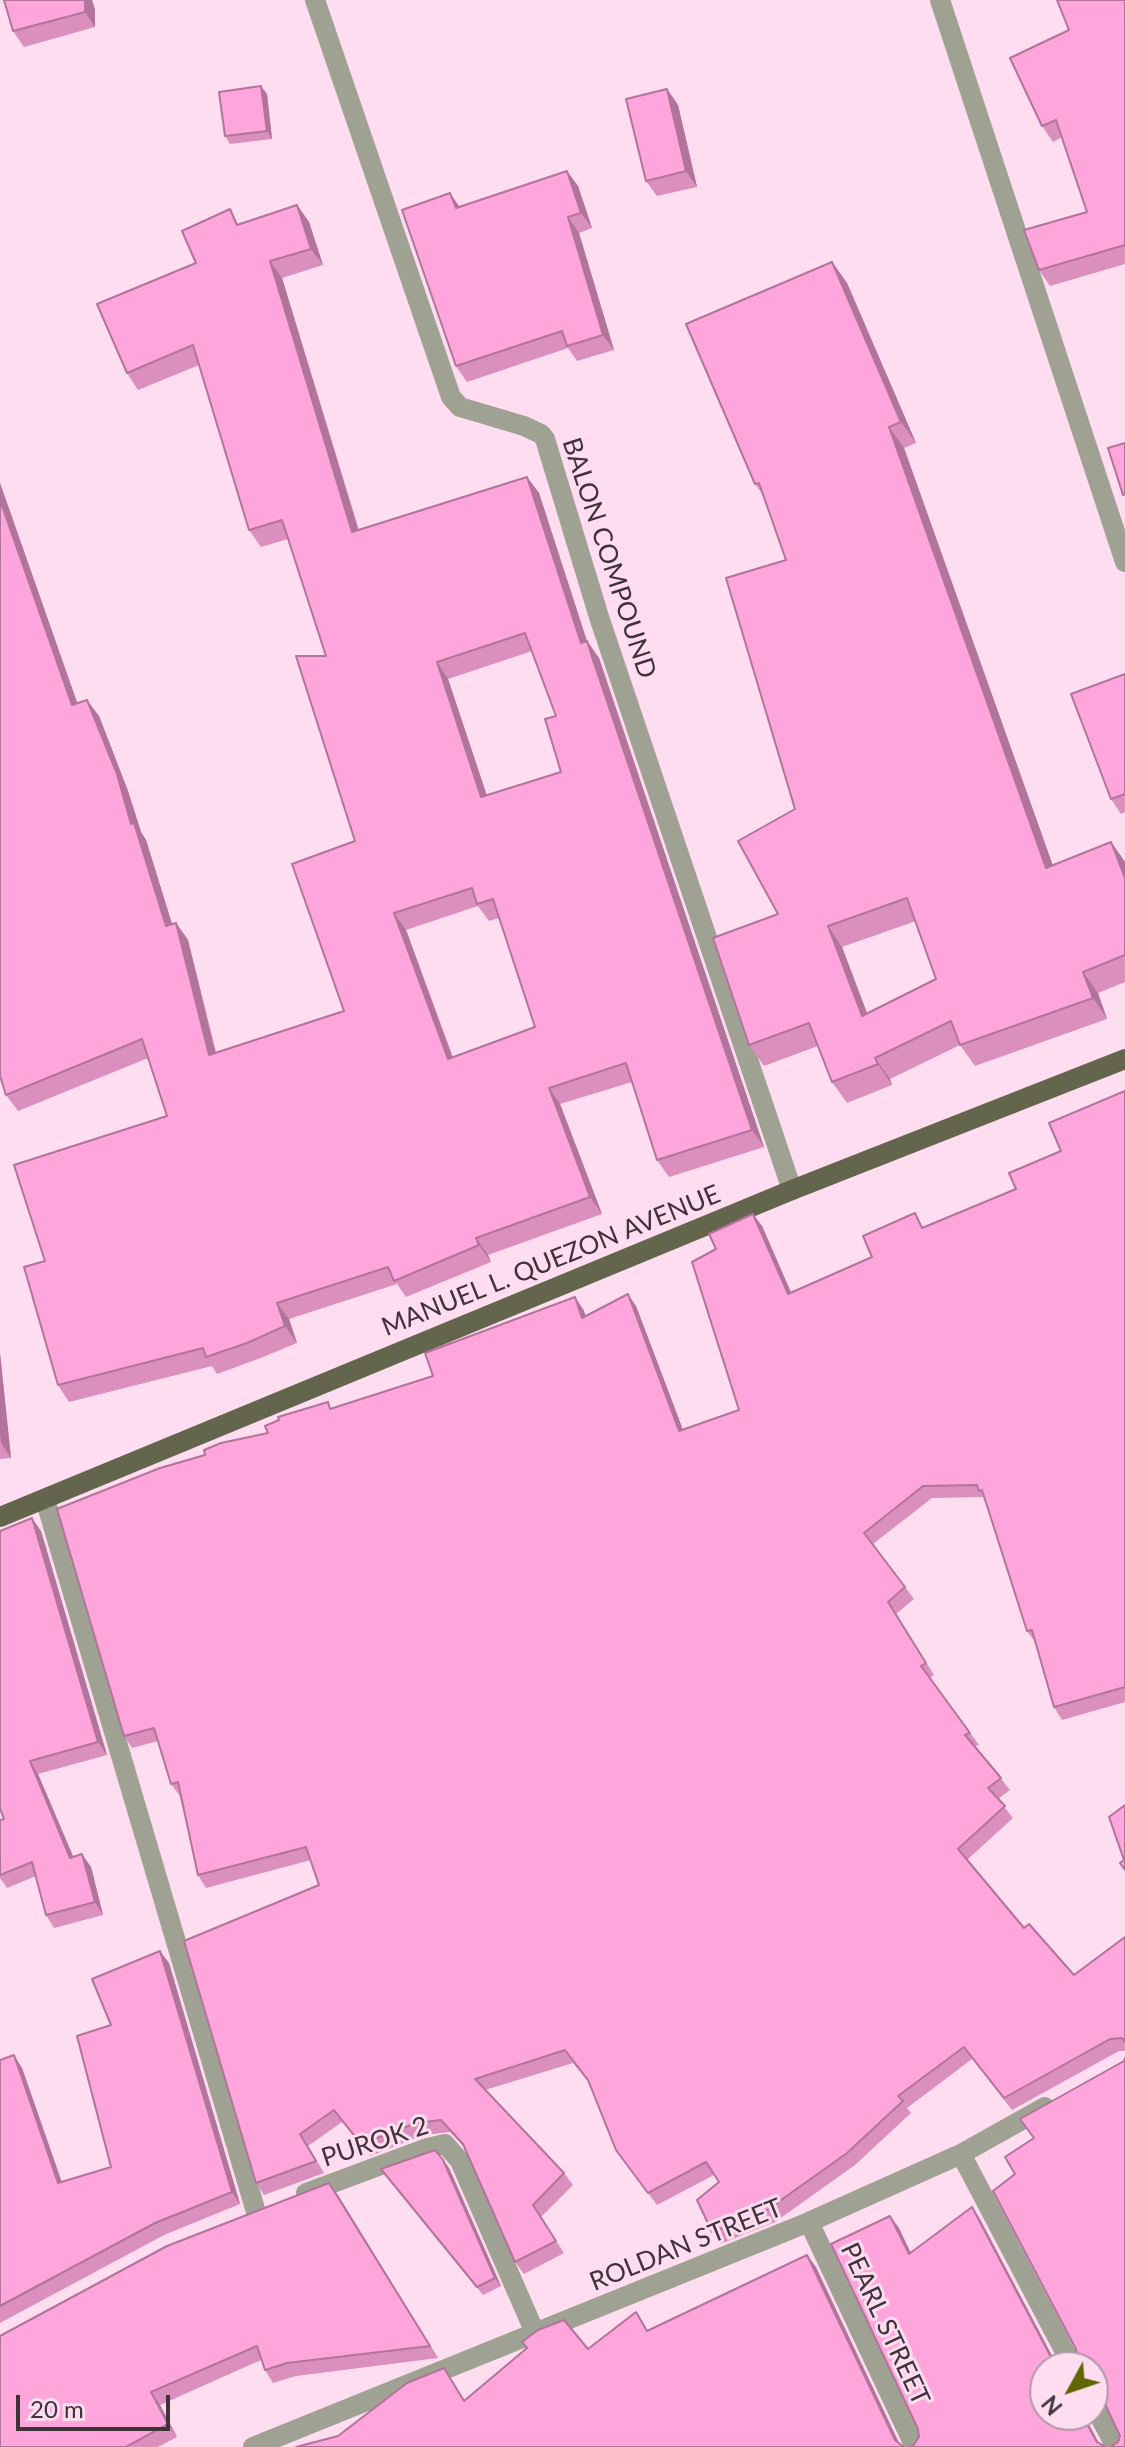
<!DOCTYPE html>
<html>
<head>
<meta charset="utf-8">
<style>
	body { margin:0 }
	#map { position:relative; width:1125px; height:2447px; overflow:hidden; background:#feddf0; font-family:Lato,sans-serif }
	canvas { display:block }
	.north { position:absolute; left:1029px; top:2351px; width:80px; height:80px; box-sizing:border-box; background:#feddf0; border:2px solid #b299a7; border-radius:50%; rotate:230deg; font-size:22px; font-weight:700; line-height:32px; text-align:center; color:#3f3239 }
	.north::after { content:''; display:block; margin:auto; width:28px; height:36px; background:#626704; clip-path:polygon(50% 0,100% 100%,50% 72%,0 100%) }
	.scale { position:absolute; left:16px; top:2395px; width:154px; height:36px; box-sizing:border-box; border:4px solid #3f3239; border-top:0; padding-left:10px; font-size:24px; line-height:28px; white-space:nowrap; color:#3f3239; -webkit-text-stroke:6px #feddf0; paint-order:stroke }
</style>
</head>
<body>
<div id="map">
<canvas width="1125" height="2447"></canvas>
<div class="north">N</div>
<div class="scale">20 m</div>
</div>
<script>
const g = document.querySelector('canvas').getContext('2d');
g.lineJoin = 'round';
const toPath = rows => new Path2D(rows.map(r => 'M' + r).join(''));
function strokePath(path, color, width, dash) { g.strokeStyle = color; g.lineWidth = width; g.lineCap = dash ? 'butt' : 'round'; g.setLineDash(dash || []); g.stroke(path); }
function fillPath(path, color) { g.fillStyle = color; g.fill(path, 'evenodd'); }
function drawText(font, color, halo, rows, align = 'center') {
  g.font = font + ' Lato,sans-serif'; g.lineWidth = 6; g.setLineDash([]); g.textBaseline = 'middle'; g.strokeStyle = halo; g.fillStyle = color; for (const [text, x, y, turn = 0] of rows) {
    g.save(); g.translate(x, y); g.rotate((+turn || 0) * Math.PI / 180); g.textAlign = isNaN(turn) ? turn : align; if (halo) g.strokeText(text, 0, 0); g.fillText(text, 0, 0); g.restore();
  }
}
const minor = toPath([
	[315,0,451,397,460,407,524,426,541,434,545,439,599,617,792,1190],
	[940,0,1125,562],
	[45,1499,256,2212],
	[961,2154,1073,2367],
	[306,2193,427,2148,445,2144,460,2161,536,2335],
	[809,2222,915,2447],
	[1093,2404,1116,2447],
	[253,2447,809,2222,961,2154,1045,2107]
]);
const major = toPath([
	[0,1517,792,1190,1125,1059]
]);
const wall = toPath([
	[4,0,92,0,95,10,95,27,24,47,13,31],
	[1125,0,1125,264,1050,286,1039,270,1087,212,1062,137,1053,142,1042,126,1069,30],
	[667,89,678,105,697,187,657,196,646,181],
	[267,94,272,139,230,144,225,136],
	[578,186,592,228,579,233,614,350,577,361,568,348,467,382,456,366,460,207],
	[297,205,309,222,323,265,282,278,359,530,527,477,539,493,587,641,599,658,604,673,764,1147,669,1177,657,1160,632,1082,560,1104,602,1214,488,1255,491,1262,406,1297,397,1284,289,1319,297,1343,258,1359,217,1374,212,1366,69,1402,58,1385,45,1261,167,1116,148,1058,18,1111,6,1095,0,1076,0,483,77,703,99,716,128,791,141,832,146,840,172,924,176,923,188,940,216,1052,344,1011,355,841,326,656,288,539,261,547,249,530,199,365,138,390,127,373,196,263,240,224],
	[532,651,556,716,561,772,487,796,448,679],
	[478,906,489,921,499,918,535,1027,453,1057,406,930],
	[832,262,847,283,916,443,904,448,1052,865,1111,842,1125,862,1125,982,1098,993,1107,1019,975,1066,960,1045,890,1079,892,1085,847,1103,832,1082,818,1046,764,1066,749,1045,778,914,795,809,786,560,764,496,755,484],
	[916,921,936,979,867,1013,842,947],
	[1125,674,1125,812,1121,814,1111,799],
	[1125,1091,1125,1702,1062,1720,1054,1707,1036,1643,1027,1631,986,1501,983,1497,932,1498,873,1544,914,1599,896,1614,934,1675,930,1678,979,1745,975,1746,1010,1790,998,1799,1013,1818,967,1860,1024,1928,1074,1975,1125,1937,1125,2051,1119,2051,1012,2110,972,2059,907,2108,911,2113,855,2165,775,2222,720,2244,712,2232,719,2182,714,2175,657,2205,616,2150,589,2083,573,2063,485,2090,564,2173,573,2185,541,2217,564,2253,524,2274,515,2262,466,2149,450,2132,424,2135,370,2156,342,2122,308,2146,324,2173,264,2195,256,2183,319,1885,311,1860,206,1888,198,1875,180,1796,171,1784,158,1741,132,1748,124,1736,205,1455,333,1408,433,1376,583,1309,586,1316,636,1306,683,1430,739,1410,762,1226,791,1293,872,1257,924,1227,1016,1189,1061,1151],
	[0,1353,11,1458,0,1459],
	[41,1531,107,1755,38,1774,73,1857,91,1867,103,1915,54,1928,46,1915,36,1876,7,1888,0,1878,0,1820,4,1819],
	[169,1963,240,2204,164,2235,0,2323,0,2060,22,2068,62,2182,111,2167,111,2025],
	[1124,2061,1125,2447,1118,2442,1120,2436,1100,2395,1093,2391,1093,2367,1071,2366,1077,2356,1076,2349,1015,2174,1034,2138,1020,2119],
	[443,2160,449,2168,501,2286,483,2295,381,2169],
	[329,2183,438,2358,296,2376,273,2383,265,2370,261,2360,160,2405,177,2437,158,2447,0,2447]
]);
const shadedWall = toPath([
	[85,0,92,0,95,10,95,27,85,12],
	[261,86,267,94,272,139,267,131],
	[667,89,678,105,697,187,686,171],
	[567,171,578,186,592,228,581,213],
	[450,193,461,209,456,208],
	[297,205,309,222,323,265,311,249],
	[568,217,579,233,614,350,603,335],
	[270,261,282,278,364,549,352,532],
	[832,262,847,283,916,443,901,422],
	[889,427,904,448,1061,888,1046,868],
	[527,477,539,493,593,660,581,643],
	[0,483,84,722,72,705,0,500],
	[587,641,599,658,764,1147,752,1130],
	[437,662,448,679,493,814,481,797],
	[87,700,99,716,128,791,141,832,146,840,178,943,166,926],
	[1111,842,1125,862,1125,878],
	[394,913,406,930,459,1076,448,1059],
	[176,923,188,940,220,1072,209,1055],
	[828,926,842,947,876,1037,862,1016],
	[1083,972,1098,993,1107,1019,1093,998],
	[875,1058,890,1079,892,1085,878,1064],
	[549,1088,560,1104,602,1214,590,1197],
	[753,1214,762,1226,797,1306,788,1294],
	[476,1238,488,1255,491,1262,479,1245],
	[628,1294,636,1306,688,1443,679,1431],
	[575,1297,583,1309,591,1330,582,1318],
	[277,1303,289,1319,297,1343,285,1326],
	[0,1353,11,1458,1,1443,0,1433],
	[32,1518,41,1531,107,1755,98,1742],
	[30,1761,38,1774,79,1870,70,1858],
	[82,1854,91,1867,103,1915,95,1902],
	[160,1951,169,1963,240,2204,232,2192],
	[14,2055,22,2068,66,2195,58,2183],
	[443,2160,449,2168,501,2286,495,2278],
	[329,2183,338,2195,438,2358,430,2346],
	[972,2207,980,2219,1058,2367,1053,2361],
	[890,2216,899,2228,917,2266,909,2254],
	[807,2255,816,2267,901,2447,895,2440],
	[151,2392,160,2405,177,2437,168,2424],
	[1082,2415,1084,2415,1101,2447,1097,2442]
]);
const building = toPath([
	[4,0,85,0,85,12,13,31,4,0],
	[1057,0,1125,0,1125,245,1039,270,1024,230,1087,212,1056,120,1042,126,1010,58,1069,30,1057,0],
	[261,86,267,131,225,136,219,92,261,86],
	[667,89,686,171,646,181,626,99,667,89],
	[567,171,581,213,568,217,603,335,567,346,562,331,456,366,402,210,450,193,456,208,567,171],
	[297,205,311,249,270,261,352,532,527,477,581,643,587,641,592,657,752,1130,657,1160,626,1063,549,1088,590,1197,476,1238,479,1245,394,1281,388,1267,277,1303,285,1326,247,1343,206,1357,203,1348,58,1385,24,1267,45,1261,14,1165,167,1116,142,1039,6,1095,0,1076,0,500,72,705,87,700,117,774,131,824,134,823,166,926,176,923,209,1055,344,1011,292,864,355,841,296,656,326,656,282,520,249,530,193,345,127,373,97,304,196,263,182,231,230,209,237,225,297,205],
	[525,633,556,716,545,719,561,772,481,797,437,662,525,633],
	[472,888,477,904,493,899,535,1027,448,1059,394,913,472,888],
	[832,262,901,422,889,427,1046,868,1111,842,1125,878,1125,955,1083,972,1093,998,960,1045,951,1021,875,1058,878,1064,832,1082,809,1023,749,1045,713,938,778,914,738,841,795,809,726,578,786,560,759,483,755,484,686,324,832,262],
	[907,898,936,979,862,1016,828,926,907,898],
	[1125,443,1125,494,1123,495,1108,448,1125,443],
	[1125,674,1125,794,1111,799,1071,694,1125,674],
	[1125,1091,1125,1687,1054,1707,1032,1630,1027,1631,982,1490,979,1491,977,1485,923,1486,864,1533,905,1587,888,1602,926,1663,921,1666,970,1733,965,1735,1001,1778,988,1788,1005,1806,958,1849,1024,1928,1029,1924,1074,1975,1125,1937,1125,2042,1122,2038,1110,2039,1004,2098,964,2047,898,2096,903,2101,847,2153,767,2210,712,2232,697,2200,719,2182,706,2162,648,2193,616,2150,588,2080,565,2050,475,2079,564,2173,533,2205,556,2241,515,2262,463,2144,441,2120,416,2123,361,2144,334,2110,300,2134,316,2161,256,2183,184,1941,319,1885,306,1847,198,1875,178,1782,171,1784,154,1728,124,1736,57,1509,160,1468,205,1455,204,1450,221,1443,268,1433,265,1426,279,1420,278,1417,328,1402,330,1409,433,1376,425,1353,575,1297,582,1318,628,1294,679,1431,739,1410,692,1262,716,1249,709,1234,753,1214,788,1294,872,1257,863,1236,915,1213,922,1228,1016,1189,1009,1173,1061,1151,1049,1123,1125,1091],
	[32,1518,98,1742,30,1761,70,1858,82,1854,95,1902,46,1915,32,1862,0,1875,0,1820,4,1819,0,1808,0,1531,32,1518],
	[1125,1805,1125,1870,1120,1863,1124,1860,1109,1817,1125,1805],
	[160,1951,232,2192,155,2223,0,2306,0,2060,14,2055,58,2183,111,2167,77,2036,111,2025,92,1979,160,1951],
	[1125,2058,1125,2447,1110,2447,1118,2442,1120,2436,1096,2385,1093,2384,1093,2367,1067,2367,1071,2366,1077,2356,1076,2349,993,2191,1015,2174,1005,2157,1034,2138,1020,2119,1124,2061,1125,2058],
	[435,2150,443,2160,495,2278,477,2287,381,2169,435,2150],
	[329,2183,430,2346,287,2363,265,2370,257,2346,151,2392,168,2424,126,2447,0,2447,0,2336,167,2246,329,2183],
	[972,2207,1053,2361,1062,2367,1045,2367,1045,2415,1082,2415,1097,2442,1106,2447,909,2447,913,2446,919,2437,918,2429,831,2244,890,2216,909,2254,972,2207],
	[807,2255,895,2440,904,2447,296,2447,338,2436,407,2383,444,2368,464,2401,527,2348,522,2342,538,2330,564,2320,588,2349,636,2312,647,2331,807,2255]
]);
const streetNames = [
	["BALON COMPOUND",609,558,72],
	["MANUEL L. QUEZON AVENUE",551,1261,-22],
	["PUROK 2",375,2142,-18],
	["ROLDAN STREET",686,2245,-22],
	["PEARL STREET",885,2324,65]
];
strokePath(minor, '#9fa193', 20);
strokePath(major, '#63664d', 20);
fillPath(wall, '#da8fbd');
fillPath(shadedWall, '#b2749a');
fillPath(building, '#fea6dc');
strokePath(building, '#b2749a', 2);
drawText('26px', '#3f3239', '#feddf0', streetNames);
</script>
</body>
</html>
